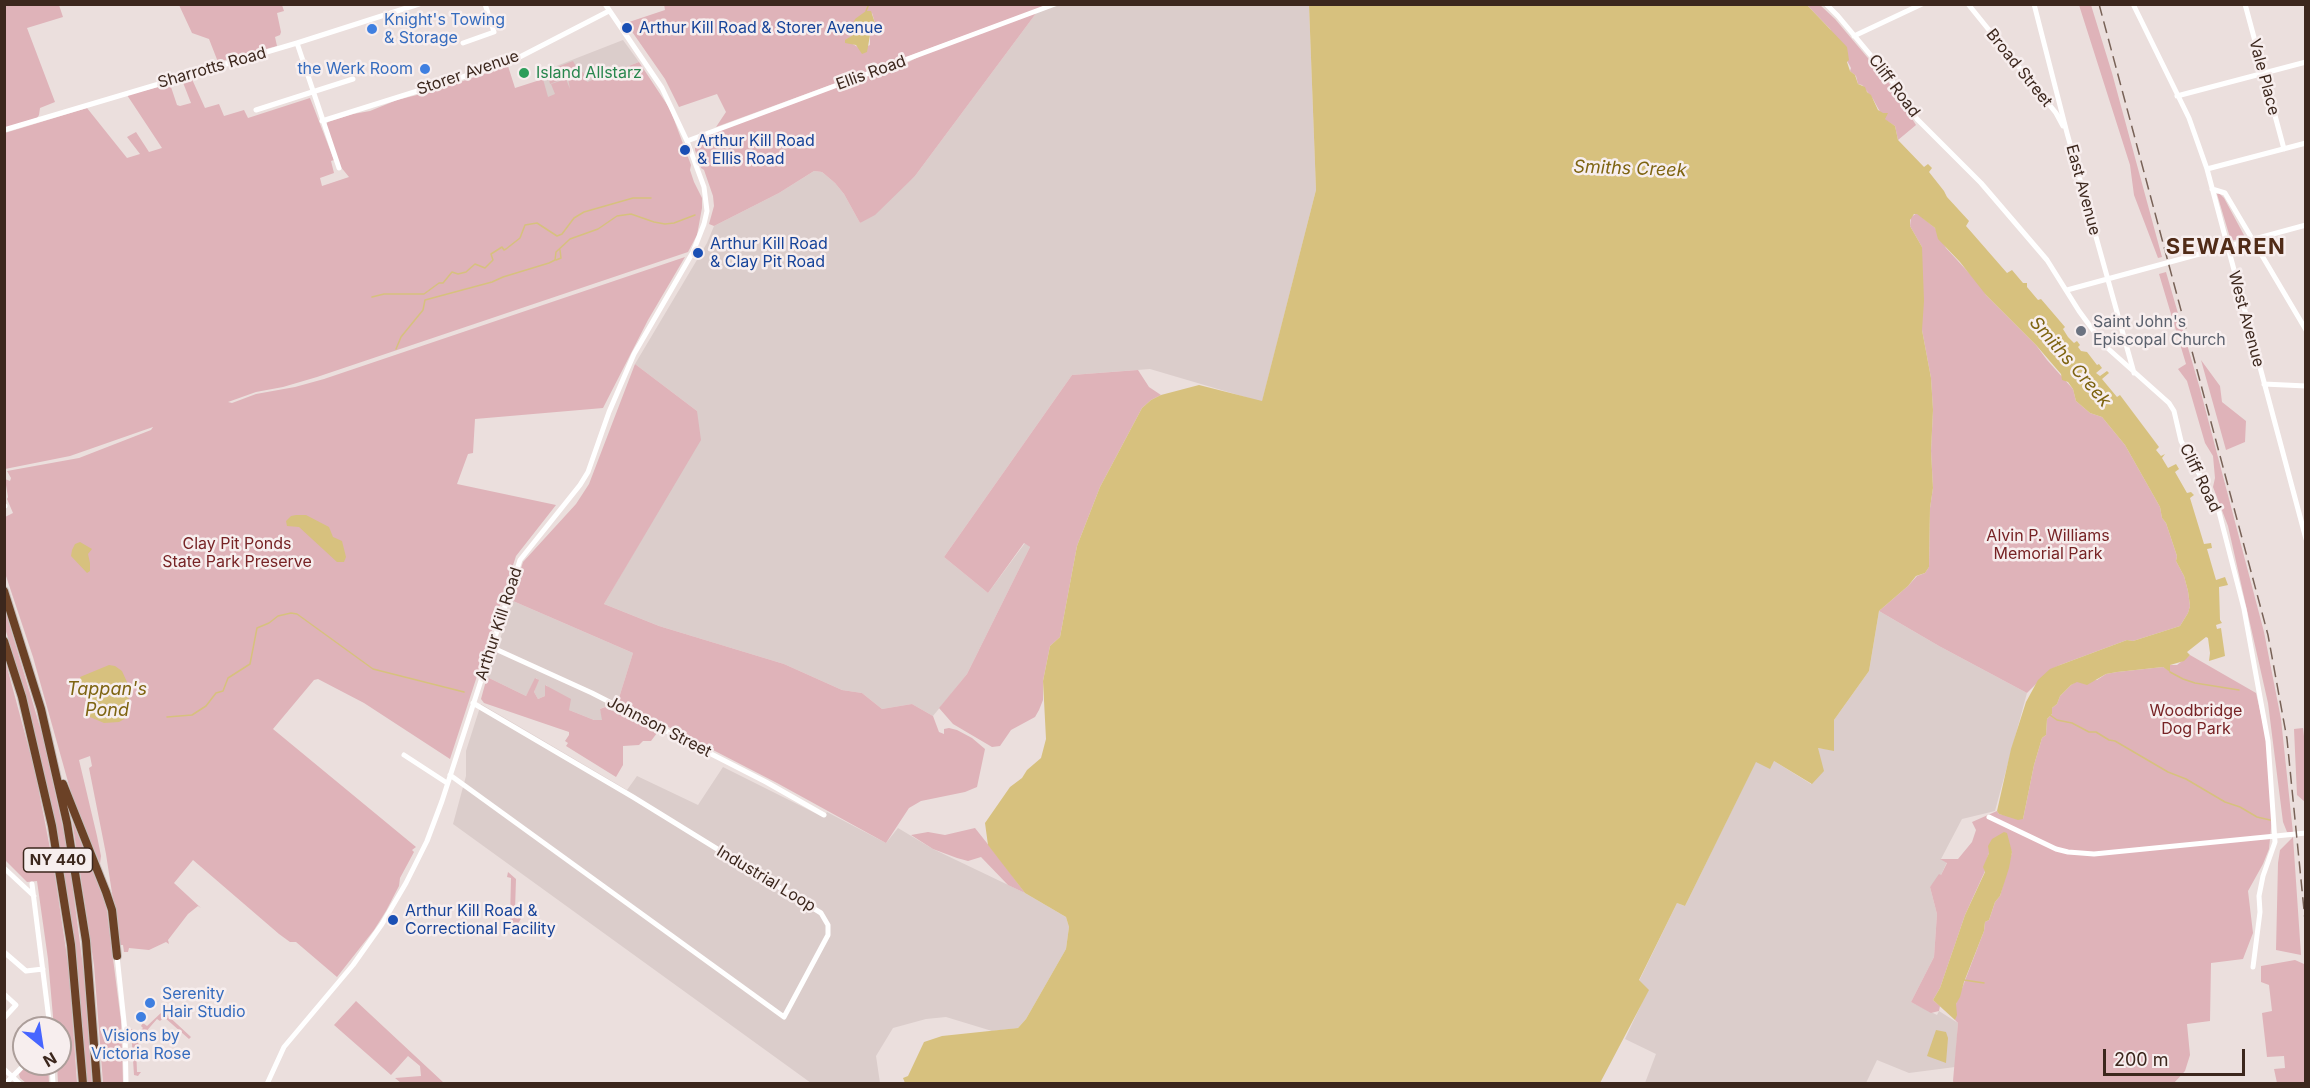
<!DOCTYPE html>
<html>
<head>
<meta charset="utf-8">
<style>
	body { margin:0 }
	#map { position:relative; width:2310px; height:1088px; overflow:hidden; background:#ebdfdd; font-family:Inter,sans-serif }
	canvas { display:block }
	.frame { position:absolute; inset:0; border:6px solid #3c271d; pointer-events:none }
	.north { position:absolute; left:12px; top:1016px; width:60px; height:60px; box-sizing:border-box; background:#f7eeee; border:2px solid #ac9e9a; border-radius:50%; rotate:150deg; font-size:16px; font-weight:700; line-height:24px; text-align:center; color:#3c271d }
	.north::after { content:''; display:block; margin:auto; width:21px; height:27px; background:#4765ff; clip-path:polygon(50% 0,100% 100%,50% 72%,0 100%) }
	.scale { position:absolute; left:2103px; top:1049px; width:142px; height:27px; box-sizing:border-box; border:3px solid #3c271d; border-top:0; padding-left:8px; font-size:18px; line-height:21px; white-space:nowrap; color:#3c271d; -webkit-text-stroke:4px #f7eeee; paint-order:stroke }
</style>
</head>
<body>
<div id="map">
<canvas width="2310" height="1088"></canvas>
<div class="frame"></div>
<div class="north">N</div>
<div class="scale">200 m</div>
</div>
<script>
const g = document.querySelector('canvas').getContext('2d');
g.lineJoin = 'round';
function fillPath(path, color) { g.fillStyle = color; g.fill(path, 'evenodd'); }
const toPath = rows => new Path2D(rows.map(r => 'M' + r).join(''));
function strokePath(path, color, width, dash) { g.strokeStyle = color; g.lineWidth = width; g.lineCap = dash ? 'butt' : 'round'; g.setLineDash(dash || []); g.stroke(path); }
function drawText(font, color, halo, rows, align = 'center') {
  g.font = font + ' Inter,sans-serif'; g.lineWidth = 5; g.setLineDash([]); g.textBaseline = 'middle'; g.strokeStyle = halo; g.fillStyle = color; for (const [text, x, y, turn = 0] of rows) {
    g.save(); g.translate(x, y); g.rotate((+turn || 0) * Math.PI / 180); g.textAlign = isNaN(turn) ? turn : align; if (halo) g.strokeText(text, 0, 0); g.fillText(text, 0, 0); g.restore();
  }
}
const built = toPath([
	[1058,4,1309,5,1316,190,1262,402,1150,369,1072,375,944,557,988,593,1025,543,1030,547,967,674,933,716,912,704,882,709,862,693,842,690,784,664,659,626,604,604,671,488,697,411,635,364,707,243,714,226,779,193,814,171,822,172,835,183,844,194,860,223,915,176,1037,12],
	[623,40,639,62,547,98,541,72],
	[513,601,633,653,618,701,600,709,603,720,594,720,569,710,546,685,545,696,538,699,534,692,538,680,536,678,526,696,487,677],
	[1879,611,1939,646,2027,693,1995,811,1962,819,1941,859,1947,862,1941,875,1930,887,1937,914,1934,957,1911,1002,1937,1015,1939,1011,1958,1023,1955,1067,1909,1073,1877,1060,1866,1083,1645,1083,1656,1054,1625,1039,1648,990,1639,981,1677,903,1685,906,1756,761,1774,761,1811,784,1817,748,1834,750,1834,720,1869,671],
	[481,704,627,790,637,776,698,805,723,767,823,817,827,812,886,843,898,828,933,849,1025,893,1066,917,1069,927,1066,949,1026,1019,1018,1028,992,1031,946,1017,926,1019,893,1028,876,1056,880,1083,811,1083,453,824,466,776,466,751]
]);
const green = toPath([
	[664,4,1048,5,716,127,726,112,717,94,679,107,665,79,626,23,665,10],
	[872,13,876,26,870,35,870,45,861,49,846,40,853,35,854,29],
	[5,5,59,5,63,17,27,28,55,102,40,108,39,115,37,118,5,128],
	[179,5,282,5,284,11,277,13,281,32,280,35,275,37,277,46,218,62,209,39,192,33],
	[1807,5,1820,5,1835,19,1889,83,1916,125,1898,140,1895,126,1884,119,1873,99,1862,85,1858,84,1856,76,1850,71,1851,68,1830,29],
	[2079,5,2091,5,2112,73,2162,257,2158,258,2134,195,2130,165],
	[1037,12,915,176,875,215,860,223,844,194,835,183,822,172,814,171,779,193,714,226,709,224,714,206,713,196,704,170,701,168,695,150,695,147,705,136,876,72,905,64,920,56],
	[573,61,579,72,550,84,547,71],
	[639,62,670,109,691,165,690,170,694,182,702,198,702,208,697,235,688,252,317,377,283,387,256,392,228,402,232,403,256,394,295,387,324,379,685,257,648,320,603,408,475,419,473,453,468,454,457,484,556,505,516,556,450,759,364,703,318,679,314,680,273,729,416,847,412,850,414,852,400,878,399,886,386,911,374,930,337,977,296,942,290,942,279,934,193,860,174,883,201,908,198,906,188,914,168,940,169,944,166,942,149,950,129,948,128,952,124,952,123,945,120,945,106,854,89,768,92,766,90,756,79,760,97,836,101,856,100,864,72,796,33,657,5,573,5,517,13,513,7,499,8,497,5,479,10,481,11,478,7,471,79,458,151,430,153,427,70,456,5,469,5,133,87,108,127,158,140,154,127,137,136,132,149,152,162,148,127,95,170,84,177,105,180,106,191,103,182,80,191,77,205,108,219,104,224,116,244,110,248,118,310,98,334,160,331,161,334,173,320,178,322,186,349,177,340,166,326,124,328,122,353,114,370,111,397,100,433,91,508,66,515,88,543,79,548,97,555,94,551,84,566,79,570,89,568,78,583,72,587,82],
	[2219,193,2224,198,2245,237,2231,241,2217,194],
	[1917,213,1935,228,1946,248,1981,286,1986,295,2036,345,2047,360,2073,389,2076,401,2090,413,2102,417,2125,445,2160,507,2162,518,2166,523,2177,556,2176,561,2184,576,2188,591,2190,606,2188,613,2180,626,2133,641,2127,640,2060,665,2050,670,2027,693,1939,646,1879,611,1908,586,1917,576,1925,573,1929,567,1930,508,1933,488,1931,451,1933,410,1931,378,1922,330,1922,247,1910,226,1911,217],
	[2166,272,2200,389,2264,632,2281,719,2293,833,2287,832,2283,822,2268,703,2228,526,2213,487,2215,478,2213,456,2205,443,2187,381,2178,369,2186,364,2159,274],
	[2201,360,2220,386,2222,402,2246,421,2245,442,2226,450],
	[635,364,697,411,701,440,604,604,659,626,784,664,842,690,862,693,882,709,912,704,933,716,939,732,944,734,944,729,949,728,957,730,972,738,985,749,977,787,965,792,921,801,909,808,886,843,777,783,618,701,633,653,513,601,512,598,523,562,576,504,589,484],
	[1138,370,1149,387,1161,395,1151,400,1142,408,1100,487,1077,546,1060,637,1050,646,1043,681,1043,700,1039,710,1035,717,1011,730,1000,746,992,747,953,724,939,708,967,674,1030,547,1024,543,988,593,944,557,1072,375],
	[4,606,43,737,68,851,84,974,92,1083,86,1083,75,951,57,830,29,709,5,628],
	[2190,655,2256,693,2267,741,2272,818,2269,849,2263,864,2248,891,2253,933,2243,959,2211,963,2210,1021,2187,1024,2190,1055,2185,1071,2174,1083,1954,1084,1953,1081,1958,1023,1955,1020,1956,1004,1984,931,1985,922,1989,920,1995,902,2000,896,2012,852,2008,844,1989,853,1984,867,1985,871,1965,915,1940,988,1933,1000,1940,1006,1939,1011,1931,1013,1911,1002,1934,957,1937,914,1930,887,1939,874,1941,875,1947,863,1940,859,1958,859,1972,842,1976,830,1972,822,1997,811,1999,814,2023,819,2034,765,2042,738,2046,735,2047,719,2052,714,2052,708,2057,704,2060,696,2071,685,2077,681,2097,680,2106,674,2117,672,2163,667,2170,671,2170,665,2177,665],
	[4,656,35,771,54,869,69,970,77,1083,58,1083,57,1064,60,1064,60,1028,54,1028,48,959,37,881,27,882,5,860],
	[487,677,526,696,535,678,539,680,534,692,538,699,545,696,545,685,571,699,569,710,594,720,602,720,600,709,605,707,657,733,651,741,643,741,639,745,623,746,623,765,616,777,566,746,568,743,565,741,569,735,569,732,484,703,481,699],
	[2303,728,2306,753,2305,802,2297,795,2294,729],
	[72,820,106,904,121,1021,123,1083,103,1083,94,965],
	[975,828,1002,862,1025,893,1008,885,981,857,968,861,957,858,933,849,911,835,928,832,945,835],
	[2293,837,2301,955,2276,950,2278,863,2280,850],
	[508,872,516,879,515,910,522,910,522,917,513,932,506,929,506,921,510,920,511,878,507,877],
	[2295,960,2304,964,2305,980,2305,1083,2277,1083,2274,1069,2285,1068,2284,1056,2267,1057,2262,1013,2272,1011,2269,985,2261,982,2261,966],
	[356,1001,444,1083,401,1083,395,1078,421,1076,420,1066,408,1056,391,1075,334,1025],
	[163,1011,191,1037,189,1039,164,1017,160,1021,157,1019,137,1042,140,1045,136,1047,137,1072,141,1072,138,1076,134,1075,131,1029,138,1033,143,1028,141,1026,143,1023,147,1026],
	[28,1064,48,1064,49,1083,26,1083,20,1078,19,1074]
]);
const water = toPath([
	[1309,5,1807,5,1847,47,1849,60,1847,62,1850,71,1855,75,1858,84,1865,87,1867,92,1871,95,1878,110,1883,113,1888,113,1885,119,1895,126,1898,140,1924,167,1928,164,1932,168,1929,172,1944,191,1947,197,1969,221,1966,226,2007,273,2012,270,2023,283,2027,283,2027,287,2038,300,2041,299,2065,327,2063,329,2068,337,2074,343,2077,341,2080,345,2078,347,2081,351,2087,352,2097,365,2099,364,2102,368,2096,373,2100,376,2107,371,2109,373,2102,379,2117,397,2120,395,2159,447,2156,450,2161,456,2165,454,2162,458,2168,468,2176,464,2179,469,2175,472,2187,493,2191,492,2194,495,2190,498,2204,544,2211,543,2212,548,2207,549,2216,580,2225,577,2228,585,2219,587,2220,620,2222,623,2216,625,2217,629,2221,628,2225,656,2209,661,2210,653,2208,638,2206,637,2187,652,2190,655,2184,661,2170,665,2170,672,2163,667,2117,672,2106,674,2087,685,2077,682,2071,685,2060,696,2057,704,2052,708,2052,714,2047,719,2046,735,2042,738,2034,765,2023,819,2018,820,1999,814,1997,811,2011,749,2026,702,2038,680,2050,669,2060,665,2127,640,2133,641,2180,626,2188,613,2190,606,2188,591,2184,576,2176,561,2177,556,2166,523,2162,518,2160,507,2125,445,2102,417,2090,413,2076,401,2073,389,2068,382,2062,380,2061,374,2036,345,1986,295,1960,262,1938,239,1935,228,1917,214,1914,214,1910,220,1910,226,1922,247,1924,301,1922,330,1931,378,1933,410,1931,451,1933,488,1930,508,1929,567,1925,573,1916,576,1908,586,1879,611,1869,671,1834,720,1834,751,1818,748,1824,771,1812,784,1774,761,1770,769,1756,762,1685,906,1677,903,1639,980,1649,990,1600,1083,905,1083,903,1078,908,1076,924,1042,942,1036,1018,1028,1026,1019,1066,949,1069,927,1066,917,1025,893,988,845,985,823,1010,787,1022,778,1027,770,1041,758,1046,739,1043,681,1050,646,1060,637,1077,546,1100,487,1142,408,1151,400,1161,395,1199,385,1262,401,1316,190],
	[866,11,871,11,876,26,875,32,870,35,867,52,862,54,856,45,845,43,845,40,853,35,853,24,855,19],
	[296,515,306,515,329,527,333,537,342,541,346,557,344,562,337,562,299,527,287,526,286,521,291,516],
	[80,542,92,549,88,554,90,563,90,571,87,573,71,556,72,550,75,544],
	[109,665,115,666,122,671,127,682,130,710,126,718,119,722,104,723,90,717,80,677],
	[2004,832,2007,833,2012,852,2009,868,2000,896,1995,902,1989,920,1985,922,1984,931,1964,982,1960,997,1956,1004,1957,1015,1955,1020,1933,1000,1940,988,1965,915,1985,872,1983,867,1989,853,1988,846,1992,839],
	[1936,1030,1946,1032,1948,1038,1946,1063,1927,1056]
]);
const stream = toPath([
	[866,11,869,4],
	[556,260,561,258,560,250],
	[372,297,384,294,424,294,439,283,443,283,452,272,458,274,466,272,475,264,485,268,493,260,491,254,502,247,504,250,506,249,520,238,525,225,537,223,557,236,562,234,574,218,584,212,633,198,651,198],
	[396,349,401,337,423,310,425,300,492,282,503,277,549,263,555,260,556,252,570,239,598,229,617,216,631,214,654,222,665,224,674,223,695,215],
	[2170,672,2183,679,2195,683,2239,690],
	[2050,715,2057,720,2072,723,2089,732,2096,732,2109,740,2115,741,2168,772,2186,779,2225,802,2240,807,2257,817,2270,820],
	[167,717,192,715,206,706,216,693,223,691,228,678,250,664,257,628,269,623,278,616,291,613,297,614,373,669,464,692],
	[1964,980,1984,983]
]);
const minor = toPath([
	[1826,4,1838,16,1893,82,1917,119,1981,183,2047,260,2079,311,2104,345,2169,403,2174,411,2181,441,2218,508,2244,609,2268,741,2275,842,2263,876,2259,896,2260,912,2253,967],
	[1968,4,2056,113,2063,126],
	[2034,4,2067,133,2134,373],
	[2133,4,2189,118,2207,169,2306,539],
	[2245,4,2284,149],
	[1854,36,1922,4],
	[297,43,339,168],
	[463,43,494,32,485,4],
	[2177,96,2306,62],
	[256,110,353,79],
	[322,121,510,62,609,11],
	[4,130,297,43,419,4],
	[687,141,1055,4],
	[2207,169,2306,143],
	[2212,189,2225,193,2306,330],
	[2067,290,2306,225],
	[2264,384,2306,386],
	[4,506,5,506],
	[491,647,592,693,766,782,824,815],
	[404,755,447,783],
	[450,775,784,1017,828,935,828,925,821,913,633,797,473,703],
	[1989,817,2056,849,2068,852,2094,854,2306,833],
	[4,868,34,896],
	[32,884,50,1028],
	[4,952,26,971,43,969],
	[117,956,125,1031,126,1084],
	[4,994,16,1005,4,1018],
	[52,1064,53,1084],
	[4,1069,20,1084],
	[5,1084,25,1064],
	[267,1084,284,1047,353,965,382,924,406,883,427,841,442,801,520,560,580,485,588,472,609,412,634,354,693,252,704,224,707,211,704,187,687,141,662,88,605,4]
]);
const highway = toPath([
	[4,591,41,709,67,823,86,941,97,1084],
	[4,641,22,697,52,826,71,945,83,1084],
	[63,784,106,892,112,910,117,956]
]);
const rail = toPath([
	[2099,4,2268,635,2287,739,2306,930]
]);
const markers = [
	[627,28,6,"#1a4fb4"],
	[372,29,6,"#3f7fe0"],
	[425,69,6,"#3f7fe0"],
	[524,73,6,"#2e9e5b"],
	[685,150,6,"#1a4fb4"],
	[698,253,6,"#1a4fb4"],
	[2081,331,6,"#6b7280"],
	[393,920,6,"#1a4fb4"],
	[150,1003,6,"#3f7fe0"],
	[141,1017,6,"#3f7fe0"]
];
const shields = [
	[58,860,69]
];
const shieldNames = [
	["NY 440",58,860]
];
const shopNames = [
	["Knight's Towing",384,20],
	["& Storage",384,38],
	["the Werk Room",413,69,"right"],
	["Serenity",162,994],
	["Hair Studio",162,1012],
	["Visions by",141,1036,"center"],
	["Victoria Rose",141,1054,"center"]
];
const transitNames = [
	["Arthur Kill Road & Storer Avenue",639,28],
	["Arthur Kill Road",697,141],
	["& Ellis Road",697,159],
	["Arthur Kill Road",710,244],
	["& Clay Pit Road",710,262],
	["Arthur Kill Road &",405,911],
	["Correctional Facility",405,929]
];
const streetNames = [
	["Sharrotts Road",212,68,-16],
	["Broad Street",2019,68,51],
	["Storer Avenue",468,73,-19],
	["Ellis Road",871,73,-20],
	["Vale Place",2264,77,75],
	["Cliff Road",1894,86,53],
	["East Avenue",2083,190,75],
	["West Avenue",2246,319,75],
	["Cliff Road",2200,478,64],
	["Arthur Kill Road",499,624,-72],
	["Johnson Street",659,727,27],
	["Industrial Loop",766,879,31]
];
const leisureNames = [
	["Island Allstarz",536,73]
];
const worshipNames = [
	["Saint John's",2093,322],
	["Episcopal Church",2093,340]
];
const parkNames = [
	["Alvin P. Williams",2048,536],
	["Memorial Park",2048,554],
	["Clay Pit Ponds",237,544],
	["State Park Preserve",237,562],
	["Woodbridge",2196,711],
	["Dog Park",2196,729]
];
const waterNames = [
	["Smiths Creek",1630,169,2],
	["Smiths Creek",2070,362,49],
	["Tappan's",107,690],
	["Pond",107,711]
];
const districtNames = [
	["SEWAREN",2226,247]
];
fillPath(built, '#dbcdcb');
fillPath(green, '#dfb3b9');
fillPath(water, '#d7c17e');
strokePath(stream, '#d7c17e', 1.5);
strokePath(highway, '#c4bebb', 10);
strokePath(minor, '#fff', 5);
strokePath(highway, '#6b4126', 8);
strokePath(rail, '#786257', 1.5, [12, 6]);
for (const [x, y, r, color] of markers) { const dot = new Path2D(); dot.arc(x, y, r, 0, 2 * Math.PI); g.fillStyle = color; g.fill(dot); strokePath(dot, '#f7eeee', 2); }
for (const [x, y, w] of shields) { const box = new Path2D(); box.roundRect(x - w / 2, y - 12, w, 24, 4.5); g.fillStyle = '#f7eeee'; g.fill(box); strokePath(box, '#3c271d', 1.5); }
drawText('bold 15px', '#3c271d', null, shieldNames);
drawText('16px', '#366cbe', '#f7eeee', shopNames, 'left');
drawText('16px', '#164399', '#f7eeee', transitNames, 'left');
drawText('16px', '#3c271d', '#f7eeee', streetNames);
drawText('16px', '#27864d', '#f7eeee', leisureNames, 'left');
drawText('16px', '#5b616d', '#f7eeee', worshipNames, 'left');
drawText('16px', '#772325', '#f7eeee', parkNames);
drawText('italic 18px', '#7e6411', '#f7eeee', waterNames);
g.letterSpacing = '1.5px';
drawText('bold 22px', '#502b17', '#f7eeee', districtNames);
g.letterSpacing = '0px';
</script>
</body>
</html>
